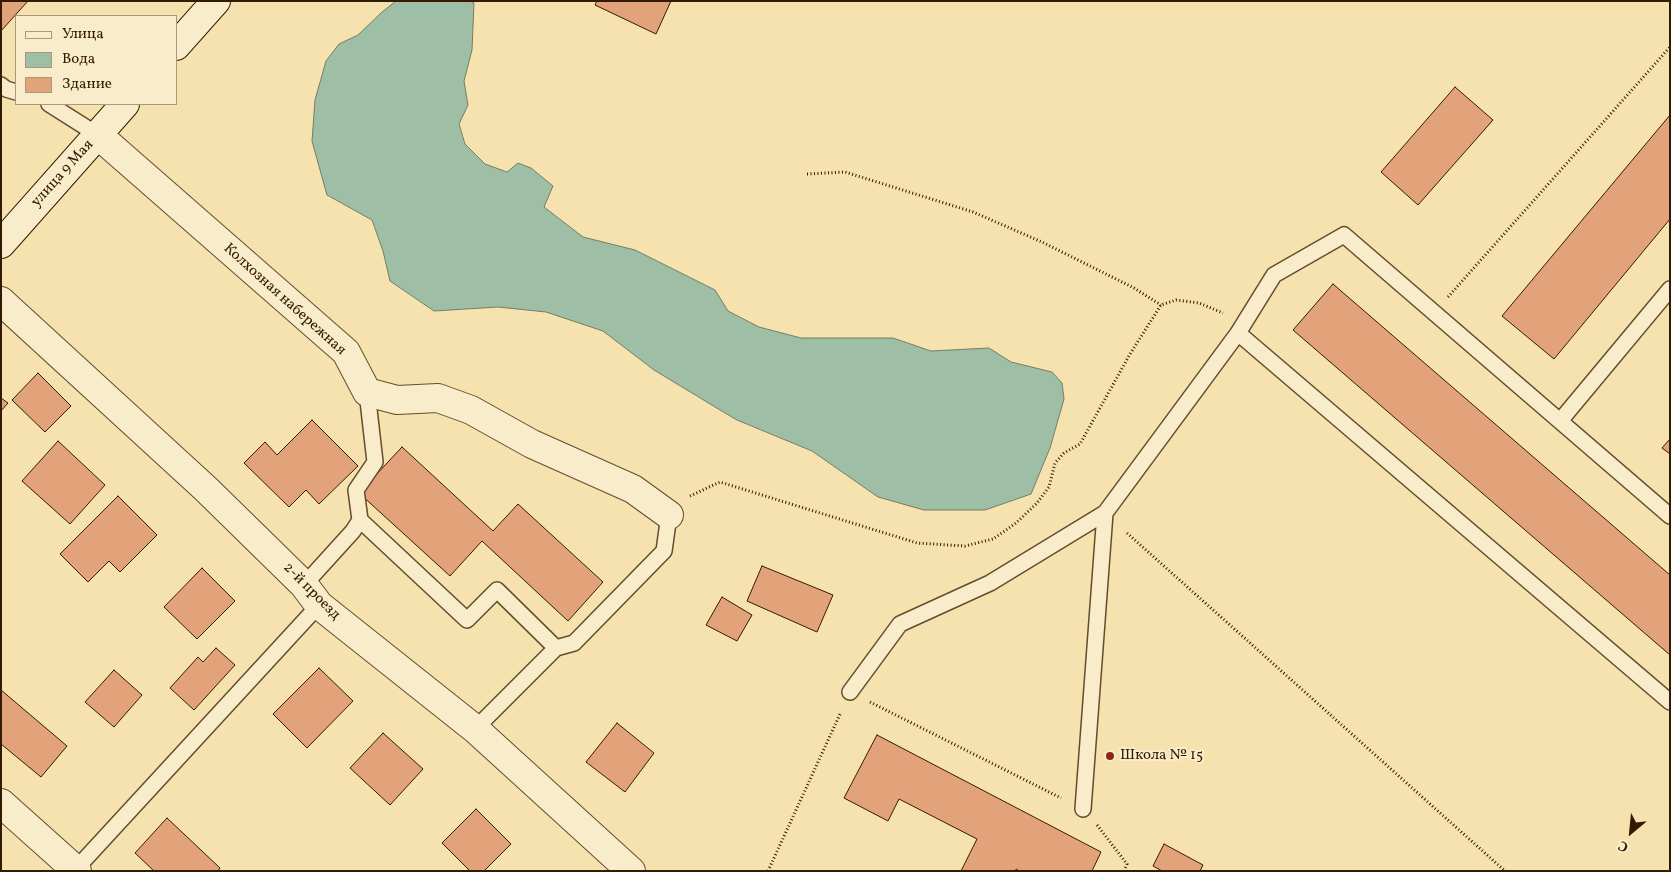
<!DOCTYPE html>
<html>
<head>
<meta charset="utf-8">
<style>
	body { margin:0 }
	#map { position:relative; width:1671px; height:872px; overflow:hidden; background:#f6e2af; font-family:Vollkorn,serif }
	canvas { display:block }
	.frame { position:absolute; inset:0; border:2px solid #351a02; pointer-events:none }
	.legend { position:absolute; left:15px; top:15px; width:162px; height:90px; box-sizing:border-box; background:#f9eccb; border:1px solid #ab987b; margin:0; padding:6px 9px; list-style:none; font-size:15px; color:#351a02 }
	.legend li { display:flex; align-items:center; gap:10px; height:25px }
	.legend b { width:25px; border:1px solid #ab987b }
	.north { position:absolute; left:1606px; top:807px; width:50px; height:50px; -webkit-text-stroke:4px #f9eccb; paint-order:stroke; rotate:208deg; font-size:14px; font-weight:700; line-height:20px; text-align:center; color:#351a02 }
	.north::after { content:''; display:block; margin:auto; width:18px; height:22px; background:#351a02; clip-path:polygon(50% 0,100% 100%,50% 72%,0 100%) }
</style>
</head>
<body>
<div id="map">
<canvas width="1671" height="872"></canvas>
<div class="frame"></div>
<ul class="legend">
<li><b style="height:6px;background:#f9eccb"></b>Улица</li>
<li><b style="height:14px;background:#9ebfa5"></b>Вода</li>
<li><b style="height:14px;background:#e2a27a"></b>Здание</li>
</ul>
<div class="north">С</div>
</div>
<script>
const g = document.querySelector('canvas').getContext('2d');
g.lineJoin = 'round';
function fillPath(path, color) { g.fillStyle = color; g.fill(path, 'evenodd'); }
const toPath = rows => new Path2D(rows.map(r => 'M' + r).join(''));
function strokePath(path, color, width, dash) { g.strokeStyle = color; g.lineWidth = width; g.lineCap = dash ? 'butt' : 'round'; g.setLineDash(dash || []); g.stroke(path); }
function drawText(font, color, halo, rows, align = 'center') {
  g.font = font + ' Vollkorn,serif'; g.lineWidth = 4; g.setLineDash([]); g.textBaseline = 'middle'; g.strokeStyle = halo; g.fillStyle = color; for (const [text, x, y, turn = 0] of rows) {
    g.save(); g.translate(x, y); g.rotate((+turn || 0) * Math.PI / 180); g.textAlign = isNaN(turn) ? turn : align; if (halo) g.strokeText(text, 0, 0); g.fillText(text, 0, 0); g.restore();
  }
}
const water = toPath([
	[396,1,470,1,474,3,472,50,464,81,468,105,459,124,465,144,485,164,507,172,518,163,531,168,553,186,544,207,583,237,635,250,715,290,728,311,759,327,801,338,893,338,931,351,989,348,1011,362,1052,372,1062,383,1064,399,1050,448,1031,494,985,510,924,510,878,497,812,451,737,420,720,410,654,370,603,331,546,312,498,307,434,311,390,281,383,251,372,220,327,195,312,141,315,100,326,61,339,44,358,35,382,12,396,1]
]);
const building = toPath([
	[1,1,28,1,1,31,1,1],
	[597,1,671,1,656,34,595,5,597,1],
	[1455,87,1493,120,1418,205,1381,172,1455,87],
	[1670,115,1670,219,1554,359,1502,316,1670,115],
	[1333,284,1670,575,1670,655,1293,330,1333,284],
	[38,373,71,406,45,432,12,400,38,373],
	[1,398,8,403,1,411,1,398],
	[312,420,358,466,319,504,306,490,289,507,244,463,265,442,277,455,312,420],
	[1670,439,1670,454,1662,448,1670,439],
	[58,441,105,485,70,524,22,481,58,441],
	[402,447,493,531,518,504,603,582,568,621,482,541,450,576,359,493,402,447],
	[118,496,157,535,120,572,109,561,88,582,60,554,118,496],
	[762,566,833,595,817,632,747,601,762,566],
	[202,568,235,601,197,639,164,607,202,568],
	[722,597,752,615,737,641,706,625,722,597],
	[216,648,235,665,194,710,170,688,198,657,203,662,216,648],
	[319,668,353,701,307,748,273,714,319,668],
	[114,670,142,695,114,727,85,702,114,670],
	[1,690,67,746,41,777,1,744,1,690],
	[617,723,654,753,625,792,586,762,617,723],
	[383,733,423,769,390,805,350,768,383,733],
	[877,735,1101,852,1092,871,1019,871,1016,869,1016,871,961,871,977,839,899,799,888,821,844,798,877,735],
	[476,809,511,844,484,871,470,871,442,843,476,809],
	[167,818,220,868,218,871,154,871,135,853,167,818],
	[1164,844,1203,865,1200,871,1162,871,1153,866,1164,844]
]);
const path = toPath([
	[807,174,845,172,973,212,1042,242,1134,288,1161,305],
	[1448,297,1670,47],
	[690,496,720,482,917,543,965,546,993,539,1016,523,1037,503,1049,487,1055,463,1064,453,1080,444,1130,354,1161,305,1176,300,1199,303,1223,313],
	[1127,533,1505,871],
	[870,702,1061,798],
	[1097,825,1127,864,1124,871],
	[768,871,841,712]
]);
const lane = toPath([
	[1,85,6,89,16,92],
	[49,104,98,135],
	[1560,421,1670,289],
	[1105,513,1238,333],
	[1670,516,1344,235,1274,275,1238,333,1670,702],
	[360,520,467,620,497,590,556,648],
	[304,585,353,531,360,520,356,490,375,462,367,392],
	[850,692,900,624,990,583,1105,513,1083,809],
	[475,729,556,648,574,643,664,551,669,515],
	[74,871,319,605]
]);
const street = toPath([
	[98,135,346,352,367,392,397,400,438,398,471,410,532,444,633,489,669,515],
	[1,301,206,489,304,585,319,605,475,729,631,871],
	[1,803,77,871]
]);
const secondary = toPath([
	[176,46,216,1],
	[1,244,125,104]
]);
const markers = [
	[1110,756,5,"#8f2418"]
];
const streetNames = [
	["улица 9 Мая",63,174,-48],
	["Колхозная набережная",284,300,42],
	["2-й проезд",311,592,45]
];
const poiNames = [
	["Школа № 15",1120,756]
];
fillPath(water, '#9ebfa5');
strokePath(water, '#747d64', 1);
fillPath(building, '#e2a27a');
strokePath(building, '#351a02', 1);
strokePath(lane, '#654c2d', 18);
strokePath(street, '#654c2d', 30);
strokePath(secondary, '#351a02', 30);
strokePath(path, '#351a02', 3, [1, 2.5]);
strokePath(lane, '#f9eccb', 15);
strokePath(street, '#f9eccb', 28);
strokePath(secondary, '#f9eccb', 28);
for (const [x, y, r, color] of markers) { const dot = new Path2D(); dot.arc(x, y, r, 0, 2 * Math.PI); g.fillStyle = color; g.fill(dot); strokePath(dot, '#f9eccb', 2); }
drawText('15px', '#351a02', '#f9eccb', streetNames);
drawText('15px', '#351a02', '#f9eccb', poiNames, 'left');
</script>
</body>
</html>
